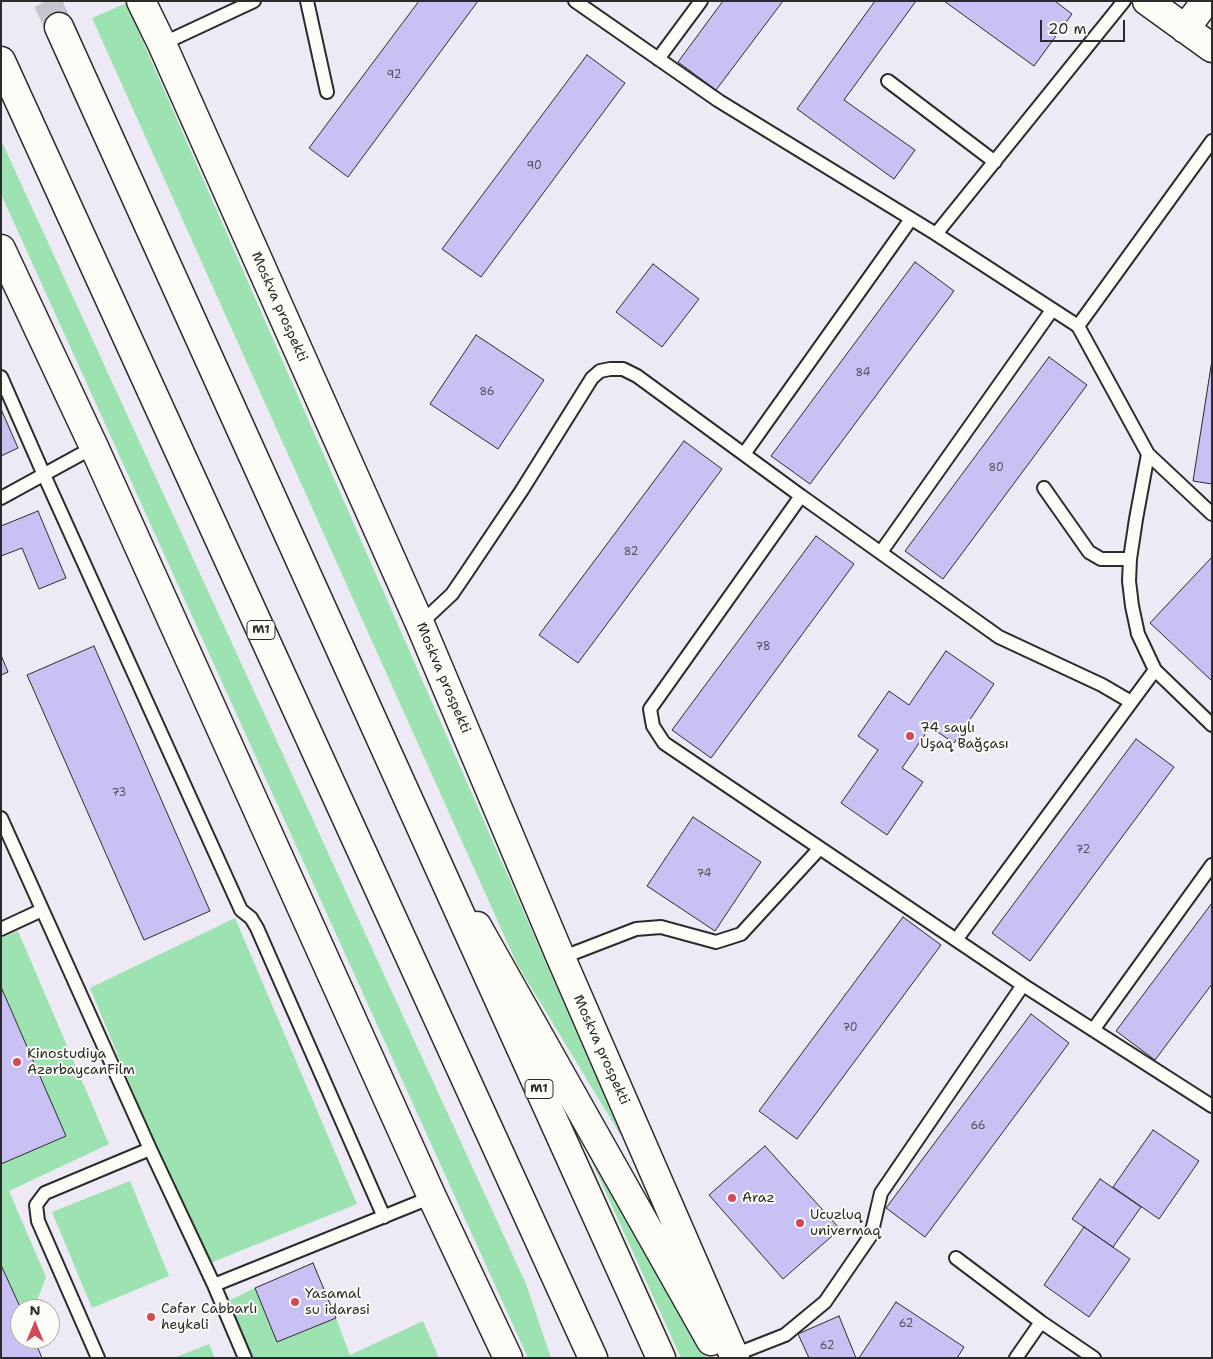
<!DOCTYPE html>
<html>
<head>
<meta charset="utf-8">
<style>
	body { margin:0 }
	#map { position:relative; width:1213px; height:1359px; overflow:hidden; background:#edeaf6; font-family:"Shantell Sans",sans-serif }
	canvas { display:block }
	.frame { position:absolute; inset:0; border:2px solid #2b2b2b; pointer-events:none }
	.north { position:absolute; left:10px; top:1299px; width:50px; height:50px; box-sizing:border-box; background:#fdfcf7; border:1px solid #a9a8a5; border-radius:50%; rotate:0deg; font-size:14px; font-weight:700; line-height:20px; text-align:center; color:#2b2b2b }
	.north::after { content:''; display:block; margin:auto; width:18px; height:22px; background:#d1495b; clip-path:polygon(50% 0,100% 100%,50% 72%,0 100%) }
	.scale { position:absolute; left:1040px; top:20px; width:85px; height:22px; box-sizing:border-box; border:2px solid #2b2b2b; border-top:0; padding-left:6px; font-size:15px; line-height:18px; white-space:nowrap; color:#2b2b2b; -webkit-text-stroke:4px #fdfcf7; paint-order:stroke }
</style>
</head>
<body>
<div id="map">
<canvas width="1213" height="1359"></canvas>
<div class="frame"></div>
<div class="north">N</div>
<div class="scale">20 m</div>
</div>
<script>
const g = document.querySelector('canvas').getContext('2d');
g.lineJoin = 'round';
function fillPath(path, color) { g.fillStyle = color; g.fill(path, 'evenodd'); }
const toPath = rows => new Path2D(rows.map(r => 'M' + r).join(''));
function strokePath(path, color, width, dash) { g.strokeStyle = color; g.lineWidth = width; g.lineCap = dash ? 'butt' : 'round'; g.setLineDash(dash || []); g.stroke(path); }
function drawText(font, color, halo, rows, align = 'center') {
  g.font = font + ' "Shantell Sans",sans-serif'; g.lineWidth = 4; g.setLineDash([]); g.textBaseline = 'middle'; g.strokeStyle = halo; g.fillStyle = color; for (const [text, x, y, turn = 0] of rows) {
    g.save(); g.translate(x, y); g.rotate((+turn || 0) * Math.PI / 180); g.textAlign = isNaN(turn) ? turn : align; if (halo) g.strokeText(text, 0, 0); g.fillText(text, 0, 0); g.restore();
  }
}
const green = toPath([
	[126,3,623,1139,517,964,92,18],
	[1,140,526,1284,551,1358,528,1358,1,194],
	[235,918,357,1204,205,1265,90,988],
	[18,931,109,1144,9,1191,46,1277,34,1309,21,1309,1,1265,1,1164,66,1136,1,987,1,938],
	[562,1096,654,1255,706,1358,681,1358],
	[130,1181,169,1276,92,1308,52,1212],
	[255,1288,277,1342,336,1318,350,1355,423,1321,439,1358,248,1358,224,1303],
	[209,1344,215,1358,174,1358]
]);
const building = toPath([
	[419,1,478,1,348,177,309,148,419,1],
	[723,1,783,1,716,90,678,62,723,1],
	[875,1,916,1,844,100,915,150,894,179,797,109,875,1],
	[944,1,1055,1,1072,14,1034,66,944,1],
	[587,55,625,83,481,277,442,249,587,55],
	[915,262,954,291,810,484,771,456,915,262],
	[653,264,699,299,662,347,616,312,653,264],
	[476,335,544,380,498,449,430,404,476,335],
	[1049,357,1087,385,943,579,905,551,1049,357],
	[1212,360,1212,484,1193,481,1212,360],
	[1,409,18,448,1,456,1,409],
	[684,441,722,469,578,663,539,635,684,441],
	[38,511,66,578,39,589,22,548,1,556,1,526,38,511],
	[816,536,854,564,711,758,672,730,816,536],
	[1212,557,1212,681,1150,623,1212,557],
	[94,646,210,911,144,940,27,675,94,646],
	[946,651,994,684,954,743,930,727,902,768,923,782,887,835,841,803,878,750,858,736,889,691,909,705,946,651],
	[1,655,8,672,1,675,1,655],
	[1136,739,1174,767,1030,961,992,933,1136,739],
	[693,817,761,862,715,931,647,886,693,817],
	[1212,903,1212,984,1155,1060,1116,1031,1212,903],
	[903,917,941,945,797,1139,759,1111,903,917],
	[1,987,66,1136,1,1164,1,987],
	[1031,1014,1069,1043,925,1237,886,1208,1031,1014],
	[1153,1130,1199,1161,1159,1219,1113,1187,1153,1130],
	[765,1146,840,1229,783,1279,709,1195,765,1146],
	[1100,1179,1141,1207,1113,1247,1072,1219,1100,1179],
	[1084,1227,1130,1259,1089,1317,1044,1285,1084,1227],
	[313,1263,336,1318,277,1342,255,1288,313,1263],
	[1,1265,21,1309,20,1339,34,1339,42,1358,1,1358,1,1265],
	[896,1302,964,1347,957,1358,859,1358,896,1302],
	[839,1316,856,1358,809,1358,798,1334,839,1316]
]);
const highwayTunnel = toPath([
	[47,1,59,27]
]);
const lane = toPath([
	[307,1,327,92],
	[575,1,719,101,936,234,1078,326],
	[162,44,254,1],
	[658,59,701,1],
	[888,81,995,162],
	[1212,141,1078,326,1148,454,1212,514],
	[936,234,1124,1],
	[1,377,44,475,241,910,251,918,257,928,384,1217],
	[744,454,911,219],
	[1148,454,1136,519,1130,559,1129,581,1132,606,1138,634,1155,670,1212,725],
	[1044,488,1089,552,1101,559,1130,559],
	[801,496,999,637,1102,685,1131,702],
	[1,498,94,447],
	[881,552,1052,310],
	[420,624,452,594,465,575,522,490,592,378,600,371,610,369,623,369,637,376,801,496,650,709,653,726,664,743,1023,985,1212,1106],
	[1,818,150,1149,214,1285,245,1358],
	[1,929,42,910],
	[956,940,1155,670],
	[561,958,636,929,661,927,716,942,741,934,820,848],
	[1093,1030,1212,865],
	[956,1258,1041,1322,1094,1358],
	[214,1285,432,1197],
	[734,1355,785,1335,825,1302,871,1235,881,1193,1023,985],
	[98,1358,38,1221,36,1205,45,1193,150,1149],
	[1016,1358,1041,1322]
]);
const secondary = toPath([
	[141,1,162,44,420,624,561,958,735,1358],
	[1147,1,1212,48],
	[1185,29,1206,1],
	[1,249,94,447,432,1197,508,1358],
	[477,926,711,1341]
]);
const highway = toPath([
	[59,27,661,1358],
	[1,61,593,1358]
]);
const markers = [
	[910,736,5,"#d1495b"],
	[17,1062,5,"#d1495b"],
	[732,1198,5,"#d1495b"],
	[800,1223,5,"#d1495b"],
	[295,1302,5,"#d1495b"],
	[151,1317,5,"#d1495b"]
];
const numberNames = [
	["92",394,75],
	["90",534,166],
	["84",863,373],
	["86",487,392],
	["80",996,468],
	["82",631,552],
	["78",763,647],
	["73",119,793],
	["72",1083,850],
	["74",704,874],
	["70",850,1028],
	["66",978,1126],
	["62",906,1324],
	["62",827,1346]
];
const shields = [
	[261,630,28],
	[539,1089,28]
];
const shieldNames = [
	["M1",261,630],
	["M1",539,1089]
];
const streetNames = [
	["Moskva prospekti",279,307,66],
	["Moskva prospekti",443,678,67],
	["Moskva prospekti",601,1050,66]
];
const poiNames = [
	["74 saylı",920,728],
	["Uşaq Bağçası",920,744],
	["Kinostudiya",27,1054],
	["AzərbaycanFilm",27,1070],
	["Araz",742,1198],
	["Ucuzluq",810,1215],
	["univermaq",810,1231],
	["Yasamal",305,1294],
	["su idarəsi",305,1310],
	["Cəfər Cabbarlı",161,1309],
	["heykəli",161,1325]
];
fillPath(green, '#9ce3b1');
fillPath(building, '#c9c1f3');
strokePath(building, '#2b2b2b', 1);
strokePath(highwayTunnel, '#c6c4cd', 28, [28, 14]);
strokePath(lane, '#2b2b2b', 16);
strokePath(secondary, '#2b2b2b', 31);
strokePath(highway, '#2b2b2b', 31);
strokePath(lane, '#fdfcf7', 12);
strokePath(secondary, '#fdfcf7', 28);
strokePath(highway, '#fdfcf7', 28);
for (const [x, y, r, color] of markers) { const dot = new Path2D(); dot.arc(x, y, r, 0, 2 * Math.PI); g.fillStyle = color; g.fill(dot); strokePath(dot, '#fdfcf7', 2); }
drawText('11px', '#52505d', null, numberNames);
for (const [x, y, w] of shields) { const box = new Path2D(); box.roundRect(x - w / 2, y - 9.5, w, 19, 4); g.fillStyle = '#fdfcf7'; g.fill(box); strokePath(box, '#2b2b2b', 1); }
drawText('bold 12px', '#2b2b2b', null, shieldNames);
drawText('14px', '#2b2b2b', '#fdfcf7', streetNames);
drawText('14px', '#2b2b2b', '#fdfcf7', poiNames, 'left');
</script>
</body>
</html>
